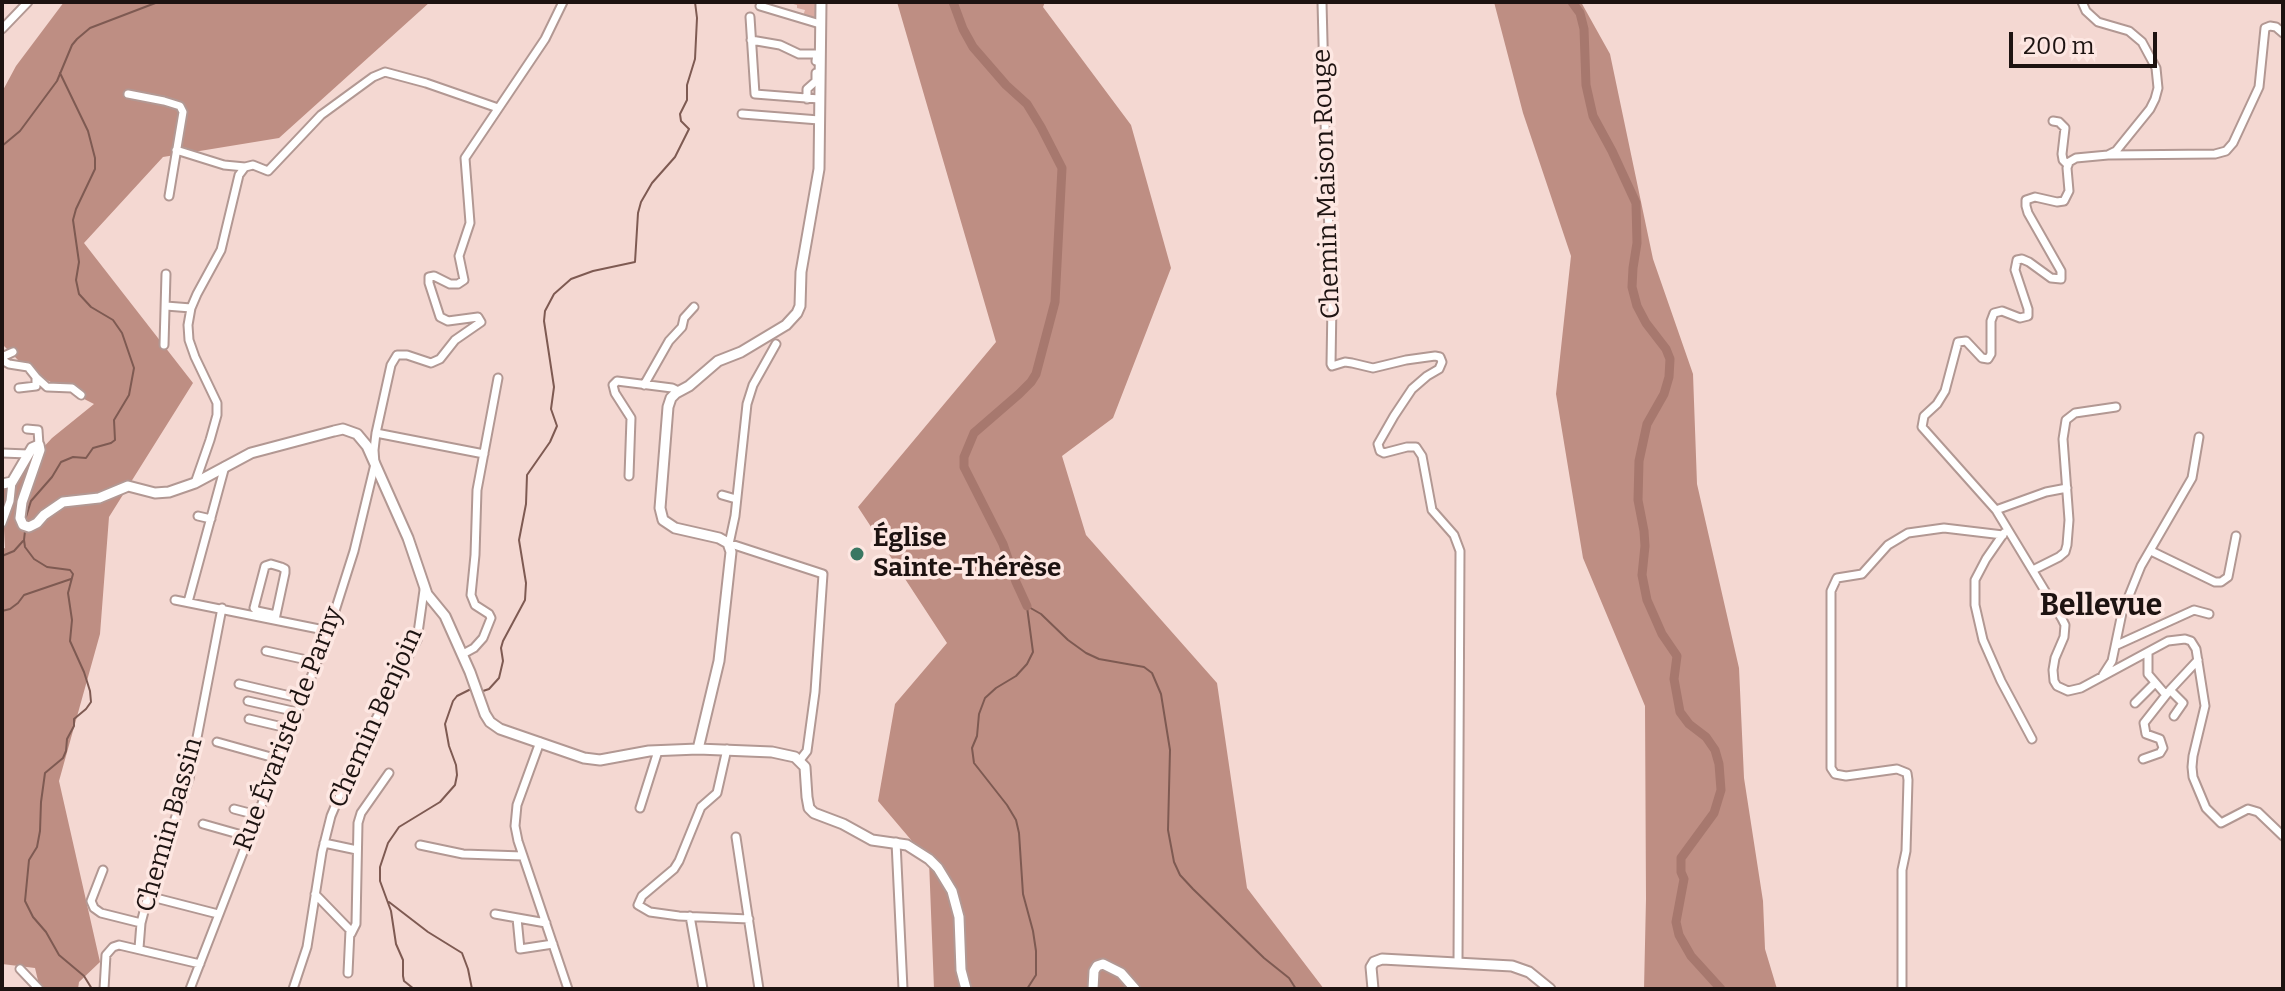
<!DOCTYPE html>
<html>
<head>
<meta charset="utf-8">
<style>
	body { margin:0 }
	#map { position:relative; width:2285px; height:991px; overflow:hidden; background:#f4d8d2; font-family:Bitter,serif }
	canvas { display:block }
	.frame { position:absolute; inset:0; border:4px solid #1d1311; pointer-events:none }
	.scale { position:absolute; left:2009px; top:32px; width:148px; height:36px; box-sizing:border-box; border:4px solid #1d1311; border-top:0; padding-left:10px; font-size:24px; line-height:28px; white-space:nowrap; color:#1d1311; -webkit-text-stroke:6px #fde7e2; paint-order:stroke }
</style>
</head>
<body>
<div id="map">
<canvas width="2285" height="991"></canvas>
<div class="frame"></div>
<div class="scale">200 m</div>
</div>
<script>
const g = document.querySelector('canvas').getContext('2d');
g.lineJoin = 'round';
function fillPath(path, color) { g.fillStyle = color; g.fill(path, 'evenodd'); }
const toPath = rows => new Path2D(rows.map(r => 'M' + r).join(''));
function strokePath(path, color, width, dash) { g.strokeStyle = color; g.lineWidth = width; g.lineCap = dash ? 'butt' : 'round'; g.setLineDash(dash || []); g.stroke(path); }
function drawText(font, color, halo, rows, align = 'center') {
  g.font = font + ' Bitter,serif'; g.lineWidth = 7; g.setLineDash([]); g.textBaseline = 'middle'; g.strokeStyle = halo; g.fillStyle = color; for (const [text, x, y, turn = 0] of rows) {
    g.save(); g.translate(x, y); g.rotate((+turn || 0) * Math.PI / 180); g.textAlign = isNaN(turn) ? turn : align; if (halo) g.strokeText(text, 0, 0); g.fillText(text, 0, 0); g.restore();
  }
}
const green = toPath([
	[786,2,820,2,818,20,803,16,805,10,797,8,797,5]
]);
const forest = toPath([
	[64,2,430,2,279,138,163,157,84,243,193,383,109,517,100,634,59,781,100,962,79,982,78,989,40,989,35,968,2,964,2,549,5,548,2,492,52,438,94,404,29,371,2,344,2,92,16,66],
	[897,2,1045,2,1043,7,1131,125,1171,268,1113,418,1062,456,1086,535,1217,683,1247,888,1324,989,934,989,929,861,878,801,895,704,947,643,858,507,996,342],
	[1494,2,1581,2,1610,54,1653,259,1693,374,1697,484,1739,668,1744,778,1763,901,1765,949,1777,989,1644,989,1646,899,1645,706,1583,558,1556,394,1571,256,1523,113]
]);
const stream = toPath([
	[2,146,20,131,57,81,72,45,77,39,90,28,158,2],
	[25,520,31,501,52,477,61,462,73,457,86,458,93,448,111,443,115,440,114,420,129,395,134,368,122,333,113,320,91,307,79,294,76,280,79,262,73,220,76,209,95,169,95,158,88,131,60,73],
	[25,531,24,540,25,547,34,559,47,567,70,570,73,574,68,593,72,620,70,641,84,672,90,691,91,702,86,709,74,719,74,726,67,739,66,751,63,758,45,773,41,802,40,831,37,847,29,860,25,901,33,917,46,932,59,955,84,976,92,989],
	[2,556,14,551,23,541],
	[1027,606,1041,614,1068,640,1086,653,1099,659,1144,667,1152,673,1161,694,1170,750,1168,830,1174,862,1180,875,1193,889,1264,958,1289,978,1296,989],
	[2,611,10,609,18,603,24,595,71,579],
	[483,691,489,689,499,678,503,661,501,648,503,641,525,600,526,583,519,540,526,504,527,475,550,442,557,426,551,409,554,387,544,321,545,311,554,294,571,279,593,271,635,262,638,213,641,202,652,183,675,157,689,129,681,121,680,114,687,100,687,85,695,59,697,18,695,2],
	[389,902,428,932,462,953,468,969,472,989],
	[414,989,404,981,403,976,403,960,396,944,391,911,380,881,380,867,388,843,399,827,440,802,455,785,457,775,456,765,449,746,445,724,453,701,457,696,473,688],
	[1027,989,1036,975,1036,951,1033,931,1023,894,1019,833,1016,820,1007,805,974,763,972,748,977,736,979,714,985,698,996,688,1016,676,1027,664,1033,652,1027,607]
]);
const river = toPath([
	[953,2,963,29,973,47,1006,85,1027,104,1041,127,1062,168,1055,302,1036,374,1031,382,1019,394,974,433,964,457,964,467,1003,544,1016,582,1027,606],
	[1572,2,1580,13,1584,29,1586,85,1593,116,1612,151,1636,203,1637,243,1633,268,1632,287,1637,306,1646,323,1666,349,1670,359,1669,377,1664,394,1647,424,1639,461,1638,500,1644,531,1645,546,1642,575,1647,600,1655,618,1662,634,1677,656,1674,679,1680,712,1689,724,1706,737,1715,750,1719,764,1721,790,1714,813,1681,858,1681,872,1684,879,1676,922,1679,935,1691,956,1721,989]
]);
const minor = toPath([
	[1322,2,1326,159,1332,303,1331,364,1332,366,1345,362,1352,363,1373,368,1406,360,1435,356,1440,357,1442,362,1439,369,1427,376,1412,389,1394,416,1378,444,1380,451,1384,453,1407,447,1416,447,1422,456,1432,510,1454,535,1460,551,1458,963],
	[2082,2,2086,11,2098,22,2129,31,2142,42,2156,68,2158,88,2155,99,2150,109,2116,151,2108,155,2076,158,2069,162,2067,168,2069,191,2064,201,2057,202,2035,197,2026,200,2026,206,2028,213,2061,271,2061,279,2051,278,2029,262,2022,259,2017,260,2015,270,2028,309,2028,316,2020,318,2002,311,1994,313,1991,321,1991,354,1988,359,1982,358,1966,341,1958,342,1945,391,1937,404,1924,416,1922,427,1996,510,2062,619,2065,625,2064,637,2055,658,2053,670,2054,681,2057,686,2068,691,2081,688,2168,641,2185,639,2191,641,2196,649,2205,706,2193,756,2192,767,2193,777,2206,808,2221,823,2248,809,2258,812,2283,836],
	[760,6,820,24],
	[750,17,755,94,819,99],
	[2,29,28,2],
	[751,40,780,45,799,54,817,54,816,61],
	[128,94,164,101,180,106,183,112,169,196],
	[807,99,807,89,816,81,816,73],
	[742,114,819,120],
	[2053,121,2059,122,2065,128,2062,154,2063,160,2068,165],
	[176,150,224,165,245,167],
	[2110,155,2215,154,2226,151,2233,143,2259,87,2265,28,2270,26,2276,27,2283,33],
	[166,306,191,308],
	[164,345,166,274],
	[2,357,13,352],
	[2,360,9,364,28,367,36,377,36,386,19,388],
	[36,377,47,387,72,388,81,395],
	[644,385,669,341,682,327,684,318,694,307],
	[27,429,38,430,39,445],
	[376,433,484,454],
	[2,453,28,454],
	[629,476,631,418,615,393,613,385,617,381,672,388,678,391],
	[195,483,210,440,217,415,217,403,195,357,189,340,188,325,191,308,197,294,221,250,239,175,245,167,253,165,268,171,321,115,373,77,385,72,426,83,498,108],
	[722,495,736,499],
	[1996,510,2046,492,2067,488],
	[198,516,211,519],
	[2,523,10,501,12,482],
	[2004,533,1986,559,1975,580,1975,605,1983,640,2001,681,2032,739],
	[728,543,823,574,815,692,807,751,800,760],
	[729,544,735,516,747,404,753,385,776,344],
	[2151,551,2215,582,2221,582,2228,577,2236,536],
	[2033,570,2059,557,2065,552,2067,545,2069,520,2063,439,2066,420,2075,413,2116,407],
	[175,600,329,631],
	[188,602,225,466],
	[275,620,276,615,285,573,285,569,281,567,271,564,265,566,254,608,257,611,276,615],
	[2117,645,2194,610,2209,614],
	[266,651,316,662],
	[2148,653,2148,674,2166,695],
	[463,654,474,648,483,638,491,618,489,614,475,605,471,595,475,555,477,490,498,378],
	[2103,675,2112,661,2122,613,2141,566,2192,478,2199,437],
	[239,684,303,699],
	[2170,690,2183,703,2174,716],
	[248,701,297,712],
	[2135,703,2155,683],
	[249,719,291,729],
	[217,742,278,759],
	[540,742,517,805,515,826,518,841,568,989],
	[727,749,717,793,701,807,679,861,674,869,642,896,638,905,650,912,679,916,749,919],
	[2143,759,2160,753,2163,748,2160,739,2146,734,2144,723,2170,690,2198,660],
	[640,808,658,751],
	[234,809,257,815],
	[203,824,249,837],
	[736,837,759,989],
	[896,842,903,989],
	[324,843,357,850],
	[420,845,463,854,523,856],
	[103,870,91,901,94,908,101,913,141,923],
	[315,894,350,930,348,973],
	[148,896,218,914],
	[495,914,546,923],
	[690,916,703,989],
	[517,918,520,949,553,944],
	[351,934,356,924,358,823,361,813,389,773],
	[139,948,141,923,148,896,189,779,222,608],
	[20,969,39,989],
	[104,989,106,955,113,947,119,945,200,964],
	[190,989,327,636,354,551,375,464,374,450,376,433,391,365,397,355,407,355,431,363,440,359,455,340,481,322,478,317,448,321,440,317,429,283,429,277,434,276,450,284,458,284,464,280,459,256,470,223,465,158,545,39,563,2],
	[293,989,307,947,322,852,331,816,355,759,417,640,424,590],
	[1902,989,1902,870,1906,851,1908,780,1907,773,1897,769,1846,776,1835,774,1831,768,1831,591,1837,578,1862,574,1888,545,1908,533,1944,528,2003,535]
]);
const major = toPath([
	[2,484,12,482,32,448,39,445,40,450,22,502,20,518,23,525,29,527,37,523,44,515,63,502,99,498,128,486,155,493,169,492,195,483,251,453,334,431,343,429,357,434,367,446,408,538,427,594,445,616,470,672,485,714,490,722,500,729,584,758,600,760,649,751,698,749,772,752,795,757,805,767,807,797,809,808,814,813,843,824,872,840,907,845,929,859,938,868,952,891,959,917,961,970,966,989],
	[698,749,719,661,731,552,728,543,719,538,675,528,663,520,660,508,668,407,671,398,676,393,689,386,718,361,741,352,786,325,797,313,800,306,801,272,819,169,821,2],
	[1093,989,1094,971,1097,966,1103,964,1121,973,1135,989],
	[1373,989,1371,967,1374,962,1382,959,1512,966,1529,972,1550,989]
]);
const markers = [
	[857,554,8,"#3a7762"]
];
const streetNames = [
	["Chemin Maison Rouge",1327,184,-92],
	["Chemin Benjoin",376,718,-66],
	["Rue Évariste de Parny",289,729,-69],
	["Chemin Bassin",170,825,-74]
];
const poiNames = [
	["Église",873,539],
	["Sainte-Thérèse",873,569]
];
const quarterNames = [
	["Bellevue",2101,607]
];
fillPath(green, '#dbaaa0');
fillPath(forest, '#be8e83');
strokePath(stream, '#7e5a52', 2);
strokePath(river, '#a7786e', 9);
strokePath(minor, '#b29893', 11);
strokePath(major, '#b29893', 13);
strokePath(minor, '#fff', 7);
strokePath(major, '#fff', 9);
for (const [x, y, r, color] of markers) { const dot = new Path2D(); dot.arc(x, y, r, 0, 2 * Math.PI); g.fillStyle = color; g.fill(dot); strokePath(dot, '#fde7e2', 3); }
drawText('26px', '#1d1311', '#fde7e2', streetNames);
drawText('bold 26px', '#1d1311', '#fde7e2', poiNames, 'left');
drawText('bold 30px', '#1d1311', '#fde7e2', quarterNames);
</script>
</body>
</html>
